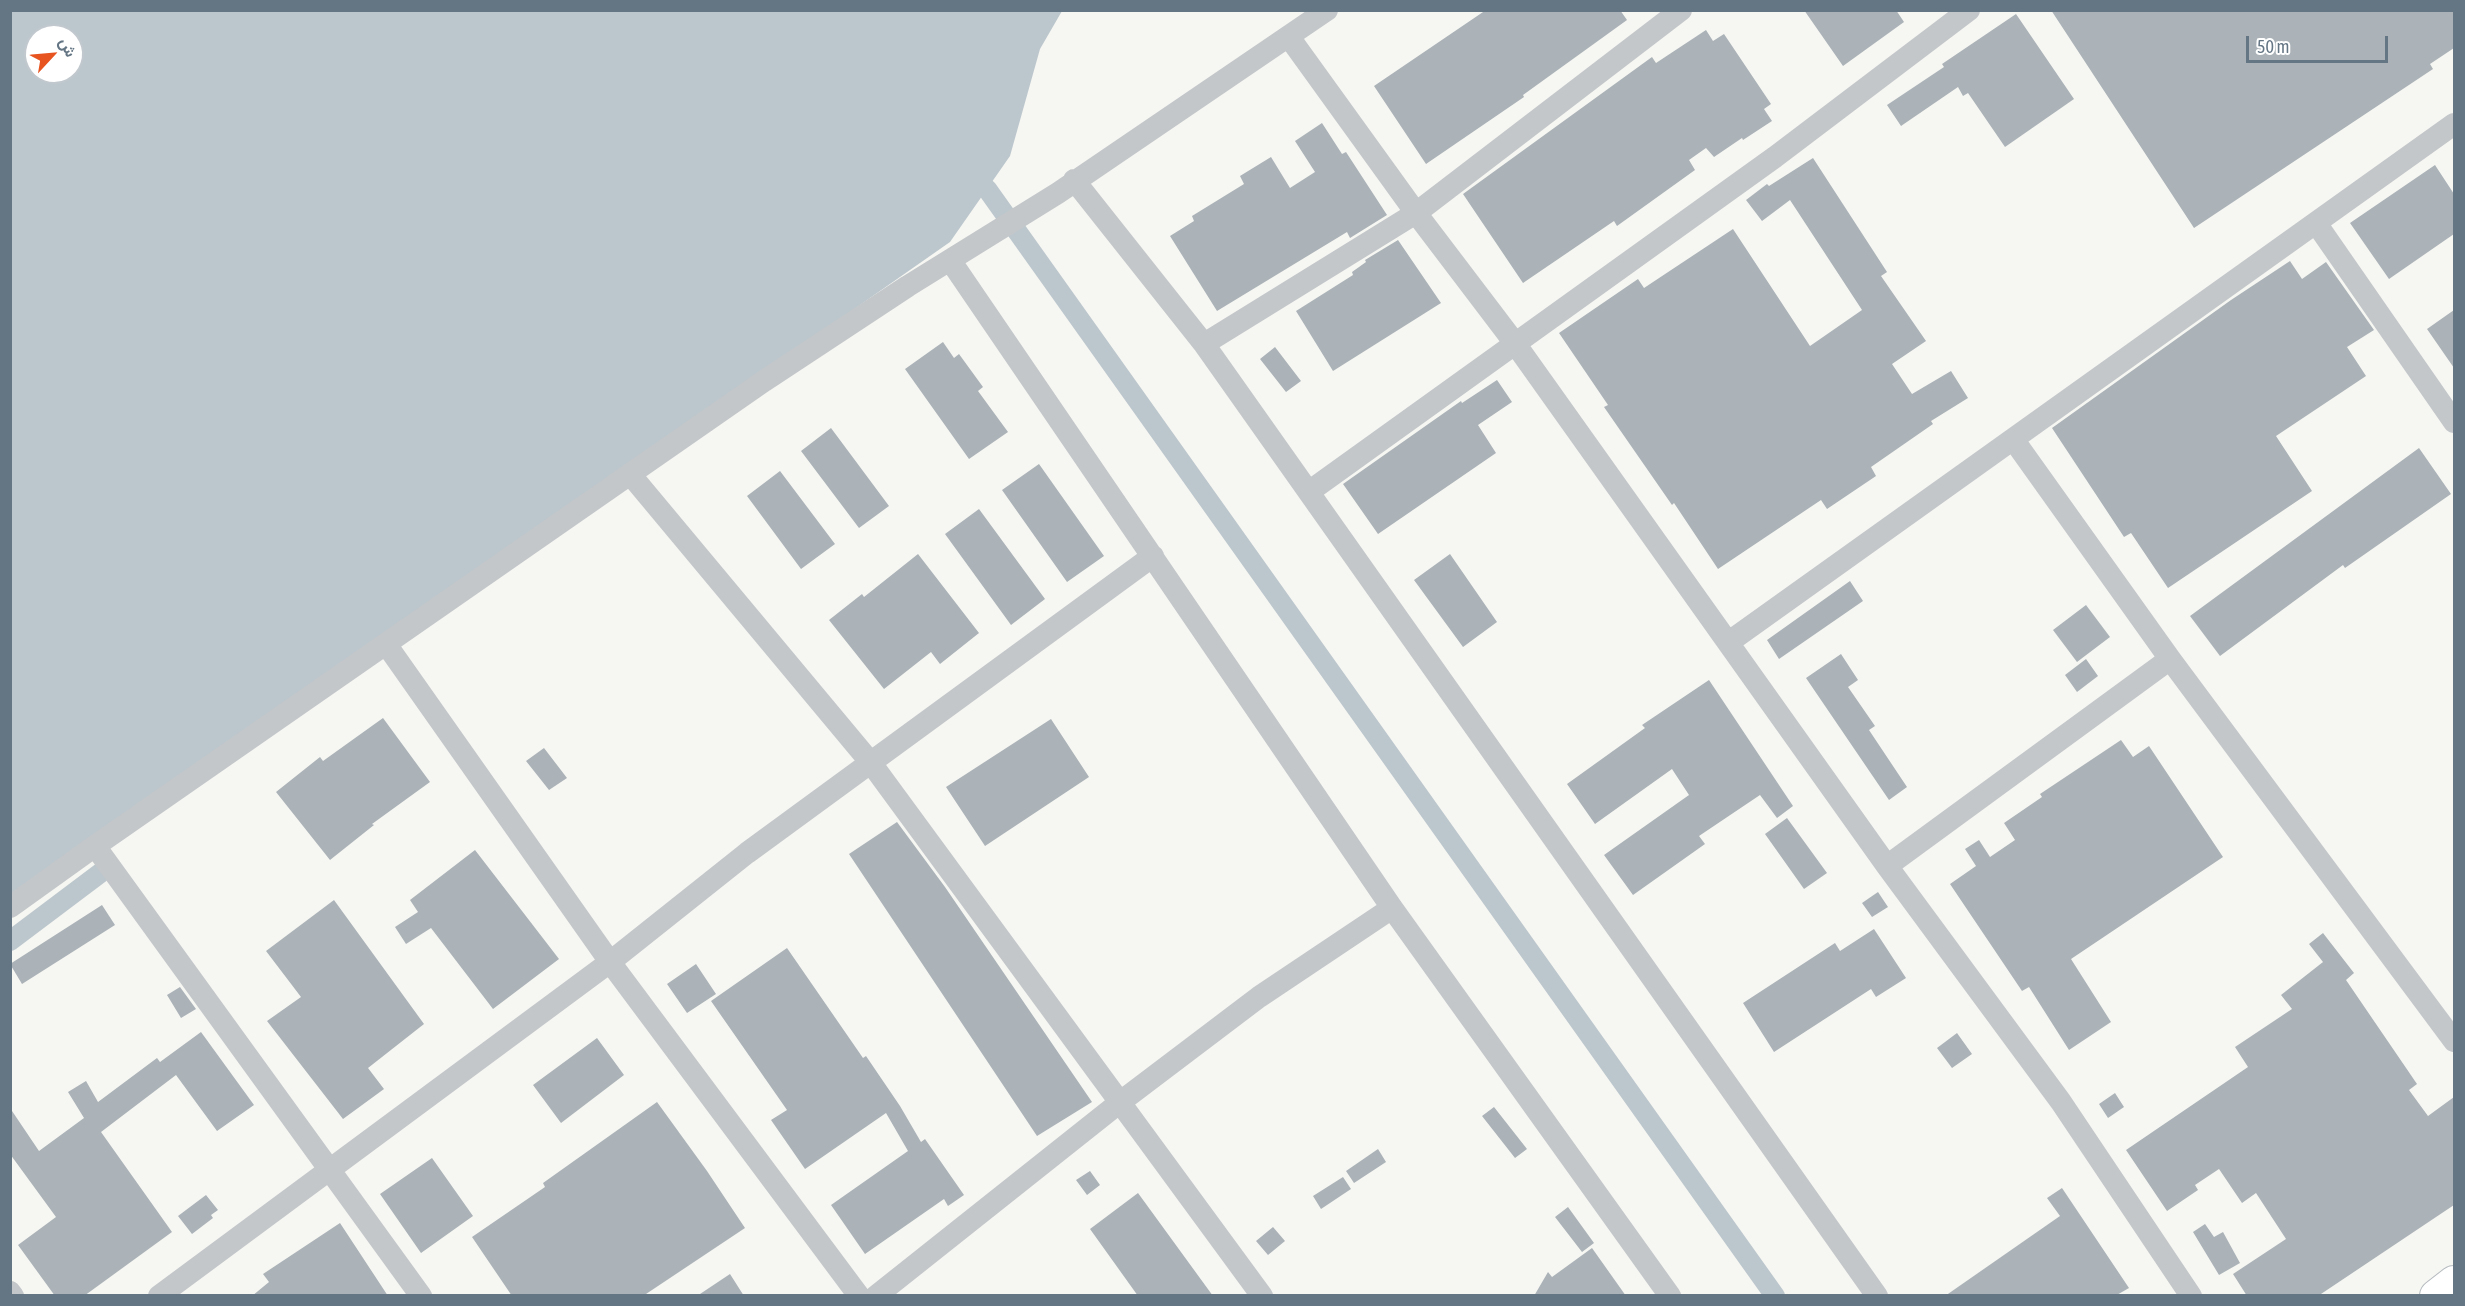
<!DOCTYPE html>
<html>
<head>
<meta charset="utf-8">
<style>
	body { margin:0 }
	#map { position:relative; width:2465px; height:1306px; overflow:hidden; background:#f6f6f2; font-family:"Asap Condensed",Vazirmatn,sans-serif }
	canvas { display:block }
	.frame { position:absolute; inset:0; border:12px solid #647584; pointer-events:none }
	.north { position:absolute; left:24px; top:24px; width:60px; height:60px; box-sizing:border-box; background:#fff; border:2px solid #c1c8ce; border-radius:50%; rotate:64deg; font-size:16px; font-weight:700; line-height:24px; text-align:center; color:#647584 }
	.north::after { content:''; display:block; margin:auto; width:21px; height:27px; background:#e75420; clip-path:polygon(50% 0,100% 100%,50% 72%,0 100%) }
	.scale { position:absolute; left:2246px; top:36px; width:142px; height:27px; box-sizing:border-box; border:3px solid #647584; border-top:0; padding-left:8px; font-size:18px; line-height:21px; white-space:nowrap; color:#647584; -webkit-text-stroke:4px #fff; paint-order:stroke }
</style>
</head>
<body>
<div id="map">
<canvas width="2465" height="1306"></canvas>
<div class="frame"></div>
<div class="north">ش</div>
<div class="scale">50 m</div>
</div>
<script>
const g = document.querySelector('canvas').getContext('2d');
g.lineJoin = 'round';
function fillPath(path, color) { g.fillStyle = color; g.fill(path, 'evenodd'); }
const toPath = rows => new Path2D(rows.map(r => 'M' + r).join(''));
function strokePath(path, color, width, dash) { g.strokeStyle = color; g.lineWidth = width; g.lineCap = dash ? 'butt' : 'round'; g.setLineDash(dash || []); g.stroke(path); }
const water = toPath([
	[11,11,1062,11,1040,49,1010,156,950,242,11,899],
	[36,36,72,36,72,72,36,72]
]);
const canal = toPath([
	[987,189,1775,1296],
	[10,941,107,868]
]);
const building = toPath([
	[1486,10,1620,10,1627,20,1523,95,1524,97,1426,164,1374,86],
	[1804,10,1896,10,1904,22,1843,66],
	[2051,10,2454,10,2454,48,2430,64,2433,69,2194,228],
	[2016,14,2074,99,2005,147,1968,93,1963,96,1958,87,1901,126,1887,105,1944,67,1942,64],
	[1706,30,1713,41,1724,34,1771,104,1764,109,1772,121,1743,140,1742,138,1714,157,1706,148,1689,160,1695,170,1617,226,1614,221,1523,283,1463,194,1652,57,1656,63],
	[1322,123,1342,154,1346,152,1387,215,1350,238,1347,232,1217,311,1170,236,1194,221,1192,216,1244,184,1240,176,1271,157,1290,188,1315,172,1295,141],
	[1813,158,1887,272,1881,276,1926,341,1892,364,1912,394,1951,371,1968,398,1931,421,1933,424,1871,467,1876,476,1827,509,1821,500,1718,569,1674,503,1672,505,1604,407,1608,405,1559,333,1638,279,1644,288,1733,229,1810,346,1862,310,1790,200,1762,221,1746,200,1767,184,1769,186],
	[2435,165,2454,194,2454,234,2389,279,2350,223],
	[1398,240,1441,303,1333,371,1296,311,1353,275,1352,272,1366,262,1365,260],
	[2290,261,2302,279,2326,262,2374,330,2347,347,2366,376,2276,436,2312,491,2168,588,2131,533,2124,537,2052,428,2231,300],
	[2454,310,2454,368,2427,329],
	[943,342,954,358,959,354,983,387,978,391,1008,432,969,459,905,369],
	[1275,347,1301,381,1286,392,1260,359],
	[1497,380,1512,402,1478,425,1496,453,1378,534,1343,484,1461,401,1462,403],
	[831,428,889,506,859,528,801,451],
	[2419,448,2451,494,2345,568,2343,565,2220,656,2190,616],
	[1039,464,1104,556,1067,582,1002,490],
	[780,471,835,544,801,569,747,496],
	[979,509,1045,599,1011,625,945,534],
	[918,554,979,633,940,664,931,652,884,689,829,620,862,594,864,597],
	[1450,554,1497,622,1463,647,1414,580],
	[1850,581,1863,601,1779,659,1767,640],
	[2086,605,2110,637,2077,662,2053,630],
	[1841,654,1858,680,1848,687,1875,726,1869,730,1907,787,1889,800,1806,678],
	[2086,659,2098,676,2077,692,2065,675],
	[1709,680,1793,806,1777,818,1760,795,1699,836,1705,844,1633,895,1604,855,1689,795,1672,769,1595,824,1567,784,1645,728,1642,725],
	[383,718,430,782,372,824,374,825,330,860,276,792,320,757,323,761],
	[1051,719,1089,777,985,846,946,787],
	[2121,740,2133,757,2149,746,2223,857,2071,959,2111,1022,2069,1050,2029,987,2022,991,1950,884,1976,866,1965,849,1979,840,1990,857,2015,840,2004,823,2042,797,2040,794],
	[544,748,567,778,549,790,526,761],
	[1787,818,1827,873,1804,889,1765,834],
	[897,822,945,887,1092,1102,1037,1136,849,854],
	[475,850,559,959,493,1009,431,928,406,944,395,927,418,912,410,900],
	[1878,892,1888,907,1872,917,1862,903],
	[334,900,424,1024,368,1068,384,1089,343,1119,267,1021,301,997,266,951],
	[102,905,115,925,22,984,10,964],
	[1874,929,1906,978,1876,997,1871,989,1774,1052,1743,1003,1835,943,1840,951],
	[2323,933,2354,973,2346,980,2417,1084,2409,1090,2428,1116,2454,1097,2454,1205,2318,1296,2247,1296,2233,1274,2286,1239,2256,1193,2242,1203,2219,1169,2195,1185,2198,1190,2167,1211,2126,1150,2248,1067,2235,1047,2292,1009,2281,995,2323,962,2309,944],
	[787,948,863,1058,866,1056,900,1106,921,1142,925,1139,964,1195,948,1206,944,1199,865,1254,831,1205,908,1151,886,1113,805,1169,771,1120,787,1110,711,1001],
	[696,964,716,994,687,1013,667,984],
	[180,987,196,1009,181,1018,167,995],
	[201,1032,254,1105,217,1131,176,1075,101,1132,172,1232,84,1296,55,1296,18,1245,56,1217,10,1154,10,1108,39,1151,84,1118,68,1092,86,1081,98,1102,157,1058,160,1062],
	[1957,1033,1972,1054,1952,1068,1937,1048],
	[597,1038,624,1075,561,1123,533,1085],
	[2115,1093,2124,1107,2108,1118,2099,1104],
	[657,1102,707,1171,745,1228,643,1296,512,1296,472,1237,545,1187,543,1183],
	[1494,1107,1527,1149,1515,1158,1482,1116],
	[1378,1149,1386,1162,1354,1183,1346,1171],
	[432,1158,473,1216,421,1253,380,1194],
	[1090,1171,1100,1185,1087,1195,1076,1180],
	[1343,1177,1351,1189,1321,1209,1313,1196],
	[2062,1188,2129,1288,2115,1296,1945,1296,2060,1216,2047,1198],
	[1138,1193,1213,1296,1138,1296,1090,1229],
	[206,1195,218,1210,211,1215,213,1218,192,1234,178,1216],
	[1568,1207,1594,1243,1582,1252,1555,1217],
	[340,1223,388,1296,252,1296,269,1282,263,1274],
	[2205,1224,2214,1237,2223,1232,2240,1263,2219,1275,2193,1232],
	[1273,1227,1285,1241,1268,1255,1256,1241],
	[1592,1248,1626,1296,1534,1296,1548,1272,1552,1277],
	[730,1274,744,1296,697,1296]
]);
const street = toPath([
	[1289,37,1416,213,1514,342,1887,866,2061,1102,2191,1296],
	[1074,180,1204,344,1877,1296],
	[2316,223,2454,422],
	[950,260,1392,908,1670,1296],
	[1204,344,1416,213,1681,10],
	[2013,439,2170,659,2454,1041],
	[630,474,871,763,1262,1296],
	[1310,491,1775,157,1969,10],
	[1729,642,2454,124],
	[386,644,610,962,859,1296],
	[95,846,421,1296],
	[1887,866,2170,659],
	[10,907,95,846,764,381,908,286,1058,193,1327,10],
	[10,1292,13,1296],
	[159,1296,610,962,747,853,1153,556],
	[876,1296,1119,1103,1259,997,1392,908]
]);
const secondary = toPath([
	[2436,1296,2454,1282]
]);
fillPath(water, '#bcc7cd');
strokePath(canal, '#bcc7cd', 20);
fillPath(building, '#abb3b8');
strokePath(secondary, '#b5babf', 34);
strokePath(street, '#c3c7ca', 22);
strokePath(secondary, '#fff', 32);
</script>
</body>
</html>
